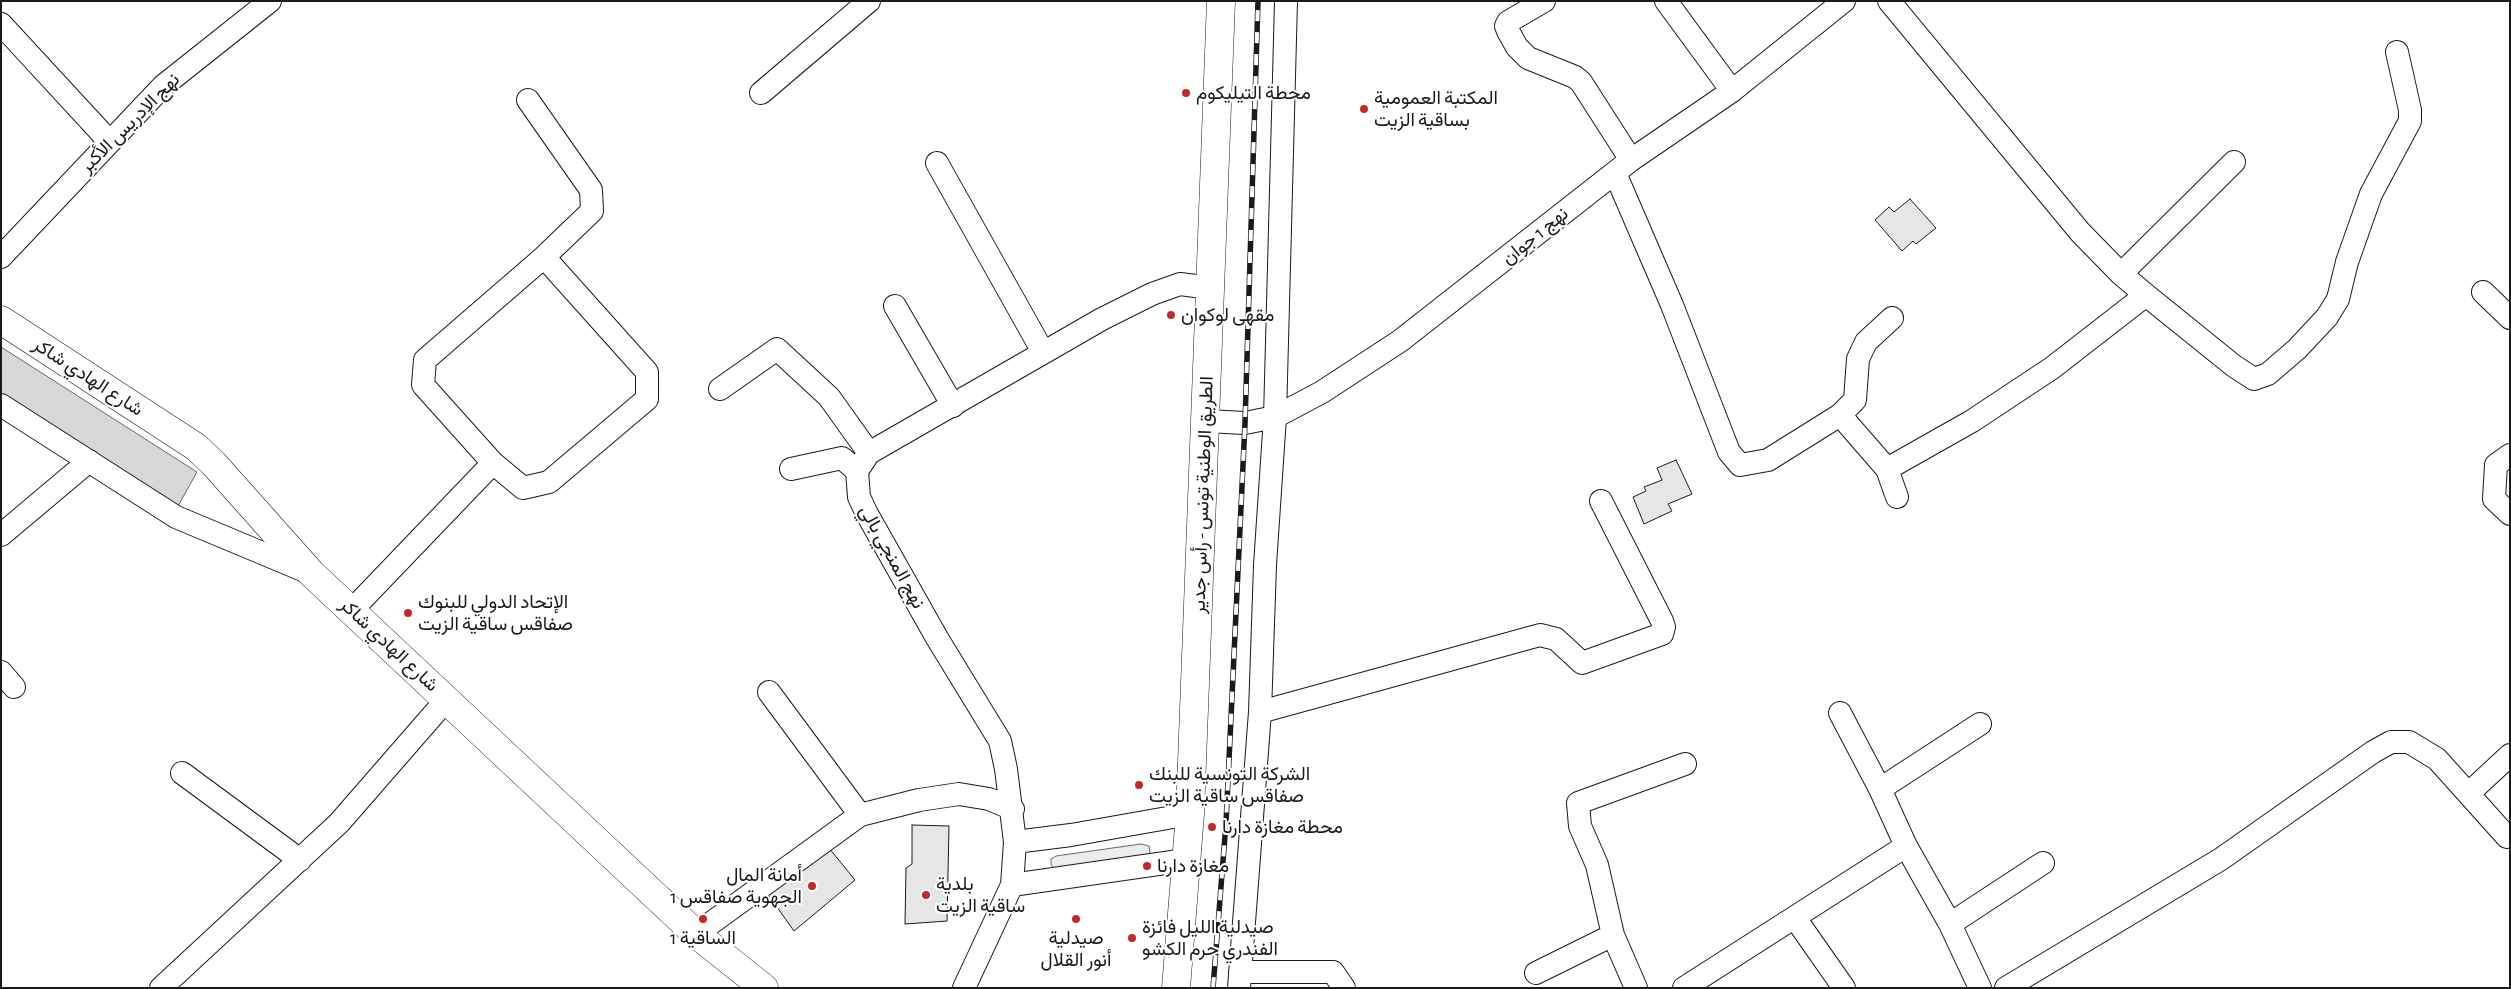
<!DOCTYPE html>
<html>
<head>
<meta charset="utf-8">
<style>
	body { margin:0 }
	#map { position:relative; width:2511px; height:989px; overflow:hidden; background:#fff; font-family:"Alegreya Sans",sans-serif }
	canvas { display:block }
	.frame { position:absolute; inset:0; border:2px solid #1a1a1a; pointer-events:none }
</style>
</head>
<body>
<div id="map">
<canvas width="2511" height="989"></canvas>
<div class="frame"></div>
</div>
<script>
const g = document.querySelector('canvas').getContext('2d');
g.lineJoin = 'round';
function fillPath(path, color) { g.fillStyle = color; g.fill(path, 'evenodd'); }
const toPath = rows => new Path2D(rows.map(r => 'M' + r).join(''));
function strokePath(path, color, width, dash) { g.strokeStyle = color; g.lineWidth = width; g.lineCap = dash ? 'butt' : 'round'; g.setLineDash(dash || []); g.stroke(path); }
function drawText(font, color, halo, rows, align = 'center') {
  g.font = font + ' "Alegreya Sans",Vazirmatn,sans-serif'; g.lineWidth = 4; g.setLineDash([]); g.textBaseline = 'middle'; g.strokeStyle = halo; g.fillStyle = color; for (const [text, x, y, turn = 0] of rows) {
    g.save(); g.translate(x, y); g.rotate((+turn || 0) * Math.PI / 180); g.textAlign = isNaN(turn) ? turn : align; if (halo) g.strokeText(text, 0, 0); g.fillText(text, 0, 0); g.restore();
  }
}
const built = toPath([
	[1141,844,1149,846,1150,853,1146,856,1055,869,1051,865,1051,859,1056,856,1141,844]
]);
const water = toPath([
	[1,347,197,472,178,506,1,395,1,347]
]);
const building = toPath([
	[1910,199,1936,228,1916,244,1913,241,1902,251,1875,220,1889,207,1894,212,1910,199],
	[1676,460,1692,494,1668,504,1672,511,1644,524,1633,497,1646,491,1644,487,1662,480,1657,468,1676,460],
	[912,825,949,826,947,921,905,924,906,868,912,864,912,825],
	[829,848,855,880,794,931,767,893,829,848]
]);
const minor = toPath([
	[1544,1,1508,22,1506,26,1508,31,1517,47,1528,58,1575,77,1581,82,1631,160],
	[1666,1,1732,91],
	[1889,1,2080,232,2121,274,2146,295,2234,366,2254,379,2268,374,2297,349,2327,317,2338,299,2347,262,2371,194,2410,121,2410,110,2397,52],
	[1,24,109,141],
	[761,93,869,1],
	[528,100,591,190,592,211,544,257,425,360,423,385,493,463,523,488,549,482,647,399,647,372,544,257],
	[937,163,1043,352],
	[1615,173,1672,305,1729,452,1740,465,1768,460,1840,415,1855,400,1858,359,1866,342,1892,318],
	[1,257,163,86,270,1],
	[2121,274,2234,162],
	[2483,292,2510,318],
	[895,306,953,406],
	[720,389,777,349,829,397,869,453],
	[1,405,176,517,310,573],
	[1840,415,1887,469,1897,497],
	[1206,421,1245,423,1275,417,1322,392,1400,341,1631,160,1732,91,1844,1],
	[2510,455,2496,465,2494,499,2510,514],
	[791,469,842,458,857,471],
	[1887,469,1972,421,2052,368,2146,295],
	[1,535,89,461],
	[352,610,493,463],
	[1,672,14,687],
	[769,692,860,815],
	[1260,712,1540,635,1556,639,1582,663,1662,634,1664,627,1662,621,1601,501],
	[182,773,300,860],
	[1880,789,1980,724],
	[2469,793,2510,755],
	[1015,842,1071,835,1190,814],
	[1906,846,1950,924,1980,988],
	[1012,885,1186,860],
	[1795,918,1844,988],
	[1950,924,2043,863],
	[696,934,860,815,919,800,959,794,989,799,1013,809],
	[1240,972,1333,972,1344,988],
	[1536,973,1613,935],
	[161,988,339,823,447,699],
	[964,988,1012,885,1015,842,1006,769,1000,741,937,638,867,514,859,497,857,471,869,453,1102,319,1152,294,1180,284,1211,288],
	[1239,988,1260,712,1265,565,1275,417,1286,1],
	[1636,988,1613,935,1597,865,1580,826,1578,803,1685,764],
	[1684,988,1906,846,1880,789,1840,713],
	[2006,988,2221,859,2373,752,2391,742,2409,742,2437,759,2507,837]
]);
const major = toPath([
	[1,320,196,447,214,464,311,573,696,934,764,988],
	[1176,988,1190,814,1221,1]
]);
const rail = toPath([
	[1213,988,1226,823,1245,423,1258,1]
]);
const markers = [
	[1186,93,5,"#c62828"],
	[1364,109,5,"#c62828"],
	[1171,315,5,"#c62828"],
	[408,613,5,"#c62828"],
	[1139,785,5,"#c62828"],
	[1212,827,5,"#c62828"],
	[1147,866,5,"#c62828"],
	[812,886,5,"#c62828"],
	[926,895,5,"#c62828"],
	[703,919,5,"#c62828"],
	[1076,919,5,"#c62828"],
	[1132,938,5,"#c62828"]
];
const poiNames = [
	["محطة التيليكوم",1196,93],
	["المكتبة العمومية",1374,98],
	["بساقية الزيت",1374,120],
	["مقهى لوكوان",1181,315],
	["الإتحاد الدولي للبنوك",418,602],
	["صفاقس ساقية الزيت",418,624],
	["الشركة التونسية للبنك",1149,774],
	["صفاقس ساقية الزيت",1149,796],
	["محطة مغازة دارنا",1222,827],
	["مغازة دارنا",1157,866],
	["أمانة المال",802,875,"right"],
	["الجهوية صفاقس 1",802,897,"right"],
	["بلدية",936,884],
	["ساقية الزيت",936,906],
	["صيدلية الليل فائزة",1142,927],
	["الفندري حرم الكشو",1142,949],
	["الساقية 1",703,938,"center"],
	["صيدلية",1076,938,"center"],
	["أنور القلال",1076,960,"center"]
];
const streetNames = [
	["نهج الإدريس الأكبر",130,123,-45],
	["نهج 1 جوان",1535,236,-39],
	["شارع الهادي شاكر",88,377,33],
	["الطريق الوطنية تونس - رأس جدير",1203,495,-88],
	["نهج المنجي بالي",892,557,61],
	["شارع الهادي شاكر",389,645,43]
];
fillPath(built, '#ededed');
strokePath(built, '#6a6a6a', 1);
fillPath(water, '#d7d7d7');
strokePath(water, '#6a6a6a', 1);
fillPath(building, '#e6e6e6');
strokePath(building, '#1a1a1a', 1);
strokePath(minor, '#1a1a1a', 24);
strokePath(major, '#1a1a1a', 29);
strokePath(minor, '#fff', 22);
strokePath(major, '#fff', 28);
strokePath(rail, '#1a1a1a', 5.5);
strokePath(rail, '#fff', 4, [11]);
for (const [x, y, r, color] of markers) { const dot = new Path2D(); dot.arc(x, y, r, 0, 2 * Math.PI); g.fillStyle = color; g.fill(dot); strokePath(dot, '#fff', 2); }
drawText('19px', '#1a1a1a', '#fff', poiNames, 'left');
drawText('19px', '#1a1a1a', '#fff', streetNames);
</script>
</body>
</html>
